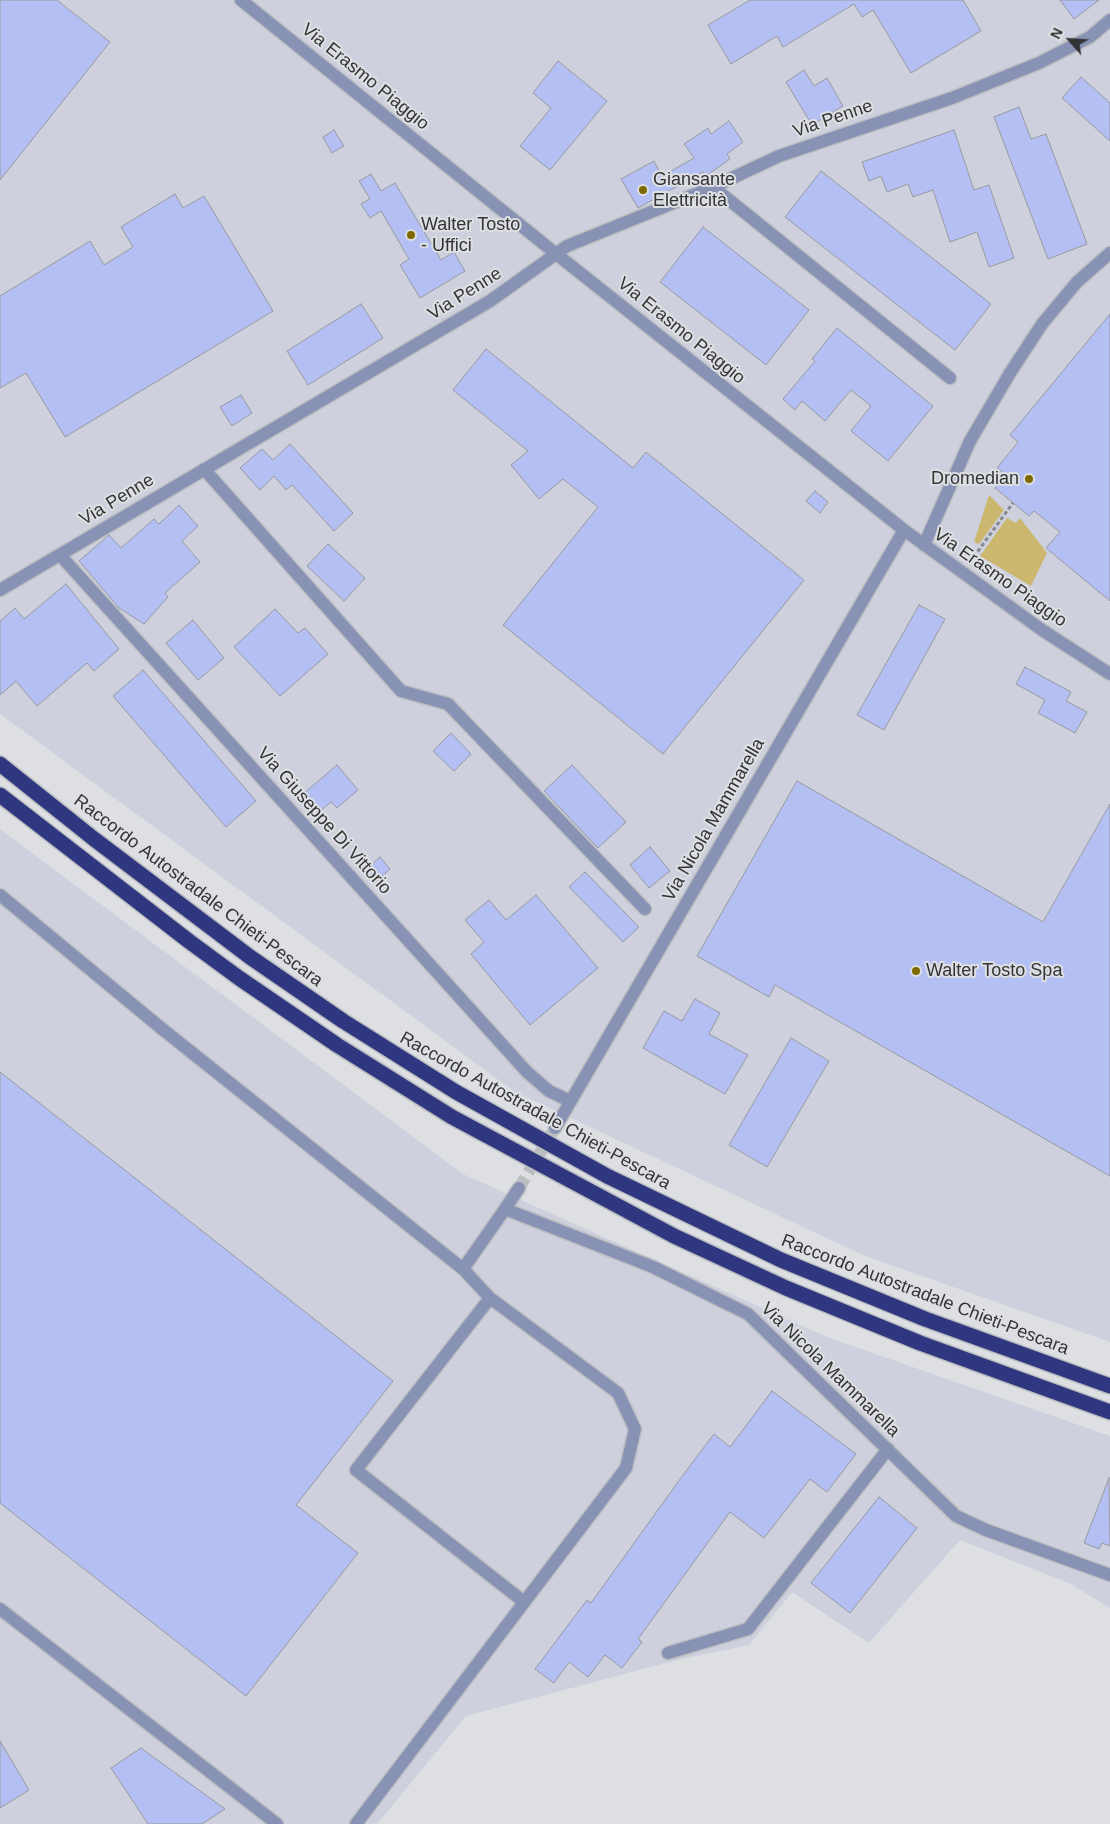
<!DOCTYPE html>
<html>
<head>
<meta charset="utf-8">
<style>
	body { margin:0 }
	#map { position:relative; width:1110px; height:1824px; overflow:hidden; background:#dddfe3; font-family:Arial,sans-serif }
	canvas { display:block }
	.north { position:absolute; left:1045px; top:15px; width:50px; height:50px; -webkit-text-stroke:4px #dddfe3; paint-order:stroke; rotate:296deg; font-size:14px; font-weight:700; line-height:20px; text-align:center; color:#333436 }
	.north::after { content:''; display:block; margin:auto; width:18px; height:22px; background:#333436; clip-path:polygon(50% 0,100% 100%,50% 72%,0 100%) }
</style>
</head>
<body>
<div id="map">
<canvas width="1110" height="1824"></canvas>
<div class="north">N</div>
</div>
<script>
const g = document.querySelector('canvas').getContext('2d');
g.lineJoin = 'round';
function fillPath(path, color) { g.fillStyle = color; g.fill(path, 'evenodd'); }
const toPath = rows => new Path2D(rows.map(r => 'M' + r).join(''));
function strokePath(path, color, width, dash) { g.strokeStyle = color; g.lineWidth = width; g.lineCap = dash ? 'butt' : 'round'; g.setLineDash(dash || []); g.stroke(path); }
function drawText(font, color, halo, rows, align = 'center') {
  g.font = font + ' Arial,sans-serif'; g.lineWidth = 4; g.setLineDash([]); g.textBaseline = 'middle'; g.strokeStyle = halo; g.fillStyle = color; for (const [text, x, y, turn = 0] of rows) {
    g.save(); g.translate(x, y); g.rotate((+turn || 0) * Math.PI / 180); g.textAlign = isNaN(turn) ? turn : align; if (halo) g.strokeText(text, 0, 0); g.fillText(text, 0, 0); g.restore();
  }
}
const built = toPath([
	[0,0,1110,0,1110,1342,865,1256,515,1092,0,714],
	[0,829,463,1174,827,1337,1110,1436,1110,1608,1069,1583,960,1540,869,1643,792,1592,749,1645,677,1660,466,1716,377,1824,0,1824]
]);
const green = toPath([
	[989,495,1004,510,979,544,974,542],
	[1007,518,1016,523,1020,518,1047,553,1031,586,980,556]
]);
const building = toPath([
	[0,0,57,0,110,42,0,180,0,0],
	[750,0,963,0,981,31,911,73,873,10,862,17,854,4,783,47,777,36,731,64,708,25,750,0],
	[1060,0,1099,0,1074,19,1060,0],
	[558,61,607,101,550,170,520,146,551,108,533,93,558,61],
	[804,70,814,86,827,78,843,106,812,125,786,82,804,70],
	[1081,77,1110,103,1110,141,1062,98,1081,77],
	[1019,107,1031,139,1046,134,1087,244,1048,259,994,117,1019,107],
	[729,121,743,142,727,154,730,159,706,176,703,172,638,208,621,179,654,161,662,176,694,158,684,144,708,128,711,134,729,121],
	[334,130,344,146,332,153,323,137,334,130],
	[954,130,974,190,989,185,1014,258,989,267,977,232,950,242,933,190,913,197,908,184,887,192,881,176,869,181,862,162,954,130],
	[821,171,991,304,955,350,785,217,821,171],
	[371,174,381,191,395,183,441,260,454,252,465,271,420,298,400,265,409,259,381,211,370,218,361,204,370,199,359,181,371,174],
	[175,194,183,208,204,196,273,311,65,437,26,373,0,388,0,296,90,241,104,265,133,247,121,227,175,194],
	[703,227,809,310,766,365,660,282,703,227],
	[361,304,383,338,308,385,287,351,361,304],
	[1110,314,1110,601,1046,548,1060,532,1034,511,1029,516,995,488,1006,475,997,468,1018,442,1010,435,1110,314],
	[837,328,933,406,888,461,851,431,871,406,851,390,825,421,802,401,795,410,783,399,815,361,812,359,837,328],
	[486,349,633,468,646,452,804,580,663,754,503,625,598,507,563,479,539,499,511,465,528,451,453,390,486,349],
	[241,395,252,413,232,426,220,407,241,395],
	[290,444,353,513,334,531,292,485,286,490,274,476,260,490,240,468,262,449,273,460,290,444],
	[815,491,828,502,820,513,806,501,815,491],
	[179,505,198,526,182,541,200,562,165,593,168,597,144,624,119,608,79,561,109,535,121,548,154,519,159,524,179,505],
	[328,544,365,578,344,601,307,566,328,544],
	[66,584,119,649,94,671,87,663,37,706,16,681,0,695,0,621,15,608,24,619,66,584],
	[919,605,945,619,884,730,857,715,919,605],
	[275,609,298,633,305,628,328,654,280,696,234,647,275,609],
	[193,620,224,658,198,680,166,643,193,620],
	[1025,667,1071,692,1066,701,1087,712,1075,733,1038,713,1045,700,1016,684,1025,667],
	[143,670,256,801,226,827,113,696,143,670],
	[451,733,471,754,454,771,433,751,451,733],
	[337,765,358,790,337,808,331,802,318,813,302,795,337,765],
	[572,765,626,822,598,848,544,791,572,765],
	[797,781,1043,922,1110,804,1110,1176,775,985,769,997,697,956,797,781],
	[650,847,670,871,649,888,630,865,650,847],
	[380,857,390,869,375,883,364,871,380,857],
	[585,872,639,927,623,942,569,887,585,872],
	[536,895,598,968,530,1025,471,954,484,942,465,920,489,900,506,920,536,895],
	[695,999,720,1013,709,1034,748,1055,725,1094,643,1048,664,1011,682,1021,695,999],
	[791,1038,829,1061,767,1167,729,1145,791,1038],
	[0,1072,393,1381,296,1505,358,1553,246,1696,0,1503,0,1072],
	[772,1391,856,1454,827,1492,810,1479,764,1538,730,1512,638,1639,642,1642,622,1668,605,1655,588,1677,569,1662,554,1683,535,1669,587,1600,591,1603,683,1475,714,1434,730,1447,772,1391],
	[1109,1478,1110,1546,1102,1543,1099,1549,1084,1543,1109,1478],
	[879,1497,917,1528,850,1613,811,1583,879,1497],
	[0,1741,29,1790,0,1808,0,1741],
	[141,1748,225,1809,202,1824,148,1824,111,1768,141,1748]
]);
const minorTunnel = toPath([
	[519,1188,555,1128]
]);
const path = toPath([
	[970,562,1013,503]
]);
const minor = toPath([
	[241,0,555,253,904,530,1042,630,1110,674],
	[713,187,950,378],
	[204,469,401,691,448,704,645,909],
	[924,545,970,441,1010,373,1042,324,1077,282,1110,253],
	[60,555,527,1072,549,1091,570,1101],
	[0,590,490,301,567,246,713,187,779,156,952,98,1039,63,1090,37,1110,20],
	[0,895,161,1028,463,1269,490,1298,618,1393,635,1429,626,1468,356,1824],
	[555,1128,904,530],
	[519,1188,505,1209,653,1267,748,1314,956,1516,986,1530,1110,1575],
	[463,1269,505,1209],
	[490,1298,356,1470,524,1602],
	[0,1609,277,1824],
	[668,1653,748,1629,888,1449]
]);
const highway = toPath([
	[0,764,94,839,250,957,343,1021,456,1092,607,1176,781,1260,925,1319,1110,1386],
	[0,795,190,942,239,978,337,1045,452,1117,674,1236,786,1288,920,1343,1110,1412]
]);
const markers = [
	[643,190,5,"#7e6901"],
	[411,235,5,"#7e6901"],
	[1029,479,5,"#7e6901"],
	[916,971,5,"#7e6901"]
];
const streetNames = [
	["Via Erasmo Piaggio",365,77,39],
	["Via Penne",833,119,-19],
	["Via Penne",465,294,-32],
	["Via Erasmo Piaggio",681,331,39],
	["Via Penne",117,500,-31],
	["Via Erasmo Piaggio",1000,578,35],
	["Via Nicola Mammarella",714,820,-60],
	["Via Giuseppe Di Vittorio",324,821,48],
	["Raccordo Autostradale Chieti-Pescara",198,891,37],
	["Raccordo Autostradale Chieti-Pescara",535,1111,29],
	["Raccordo Autostradale Chieti-Pescara",925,1295,21],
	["Via Nicola Mammarella",830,1370,44]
];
const poiNames = [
	["Giansante",653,180],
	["Elettricità",653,201],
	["Walter Tosto",421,225],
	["- Uffici",421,246],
	["Dromedian",1019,479,"right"],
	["Walter Tosto Spa",926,971]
];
fillPath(built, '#ced1dd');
fillPath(green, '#cbb86e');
fillPath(building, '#b4c0f3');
strokePath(building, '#999a9f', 1);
strokePath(minorTunnel, '#bbbdc0', 12, [12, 6]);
strokePath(minor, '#bbbdc0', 15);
strokePath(highway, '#bbbdc0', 18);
strokePath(path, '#87898b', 3, [4, 2.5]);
strokePath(minor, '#8892b5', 12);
strokePath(highway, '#2e377f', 15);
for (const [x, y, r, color] of markers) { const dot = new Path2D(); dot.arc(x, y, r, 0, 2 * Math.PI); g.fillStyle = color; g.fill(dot); strokePath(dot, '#dddfe3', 2); }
drawText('18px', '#333436', '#dddfe3', streetNames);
drawText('18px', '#333436', '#dddfe3', poiNames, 'left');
</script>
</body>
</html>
